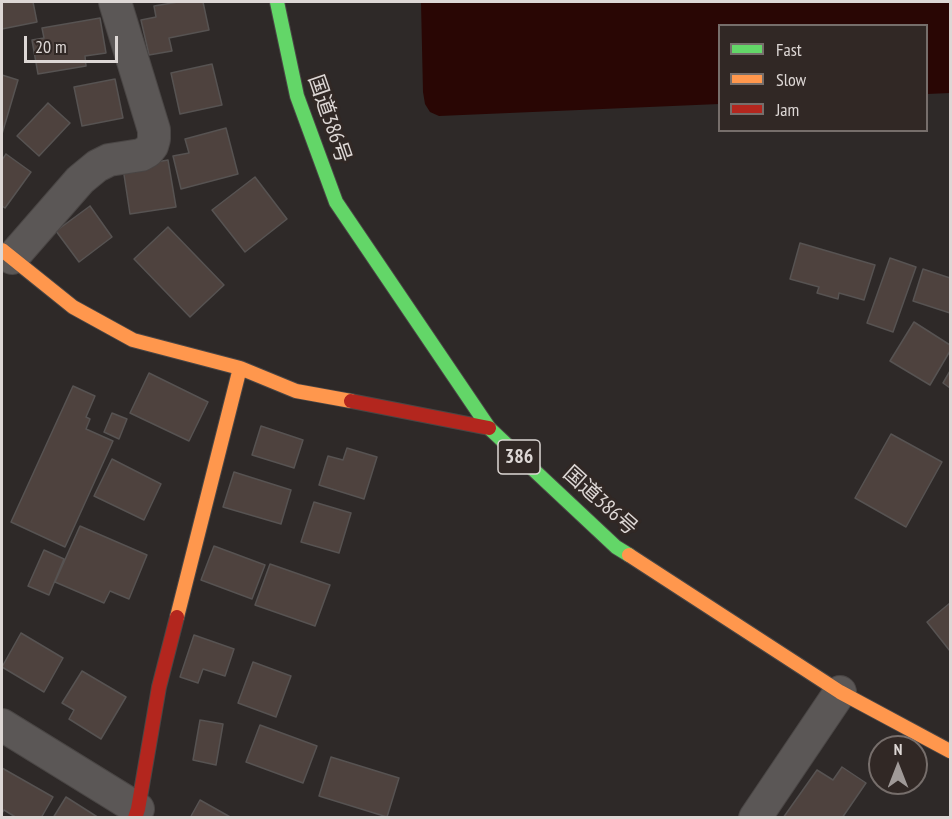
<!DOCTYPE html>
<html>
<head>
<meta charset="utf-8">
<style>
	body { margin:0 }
	#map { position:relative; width:952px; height:819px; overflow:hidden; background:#2e2928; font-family:"PT Sans Narrow",sans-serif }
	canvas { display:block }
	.frame { position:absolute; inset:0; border:3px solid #ddd7d5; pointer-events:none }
	.legend { position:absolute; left:718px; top:24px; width:210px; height:108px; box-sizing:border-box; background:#312825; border:2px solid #766e6b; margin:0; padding:8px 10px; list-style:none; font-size:18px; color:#ddd7d5 }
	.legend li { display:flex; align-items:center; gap:12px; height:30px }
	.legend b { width:30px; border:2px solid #766e6b }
	.north { position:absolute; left:868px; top:735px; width:60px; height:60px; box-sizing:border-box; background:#312825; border:2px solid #766e6b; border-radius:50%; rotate:0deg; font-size:16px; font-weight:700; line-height:24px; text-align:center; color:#ddd7d5 }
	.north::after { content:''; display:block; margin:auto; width:21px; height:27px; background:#a09a98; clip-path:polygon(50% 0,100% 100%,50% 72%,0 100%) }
	.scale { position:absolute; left:24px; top:36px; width:94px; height:27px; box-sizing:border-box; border:3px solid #ddd7d5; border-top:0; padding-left:8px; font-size:18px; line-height:21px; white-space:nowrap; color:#ddd7d5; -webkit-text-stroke:4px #312825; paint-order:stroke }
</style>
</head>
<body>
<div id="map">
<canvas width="952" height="819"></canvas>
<div class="frame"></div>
<ul class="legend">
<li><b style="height:8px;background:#63d668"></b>Fast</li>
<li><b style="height:8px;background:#ff974d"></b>Slow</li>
<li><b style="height:8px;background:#b3261e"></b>Jam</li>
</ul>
<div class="north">N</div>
<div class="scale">20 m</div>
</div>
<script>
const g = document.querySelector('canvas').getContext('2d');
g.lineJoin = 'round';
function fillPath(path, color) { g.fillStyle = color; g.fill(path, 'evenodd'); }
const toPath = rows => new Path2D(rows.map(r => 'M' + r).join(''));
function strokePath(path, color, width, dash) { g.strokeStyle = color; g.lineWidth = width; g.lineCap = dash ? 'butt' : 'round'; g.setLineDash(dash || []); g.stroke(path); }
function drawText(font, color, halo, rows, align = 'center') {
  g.font = font + ' "PT Sans Narrow","Noto Sans JP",sans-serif'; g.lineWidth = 6; g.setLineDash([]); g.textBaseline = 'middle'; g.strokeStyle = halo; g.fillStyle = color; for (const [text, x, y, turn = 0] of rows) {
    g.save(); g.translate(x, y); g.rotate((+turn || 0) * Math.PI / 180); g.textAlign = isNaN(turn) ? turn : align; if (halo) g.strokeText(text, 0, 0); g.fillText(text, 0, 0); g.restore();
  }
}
const water = toPath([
	[421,2,950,2,950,93,927,94,926,26,720,26,719,104,439,116,430,112,425,104,423,92]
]);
const building = toPath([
	[2,2,33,2,37,22,2,29,2,2],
	[178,2,203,2,209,30,169,38,172,51,149,55,141,20,156,17,154,6,178,2],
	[100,18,106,53,85,56,86,66,38,74,32,40,44,38,42,28,100,18],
	[212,64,222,105,180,114,171,73,212,64],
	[2,75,18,80,2,134,2,75],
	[115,79,123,118,82,126,74,87,115,79],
	[48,103,70,123,39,156,17,136,48,103],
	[226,128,238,174,181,189,173,156,189,153,185,139,226,128],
	[6,154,31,172,5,208,2,206,2,160,6,154],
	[168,160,176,207,130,214,123,168,168,160],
	[255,177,287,219,245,252,212,210,255,177],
	[90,206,112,237,79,262,56,231,90,206],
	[168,227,224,285,190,317,134,259,168,227],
	[800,243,875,265,864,300,839,293,838,299,817,293,819,287,790,279,800,243],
	[890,258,916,267,893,332,867,323,890,258],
	[923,269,950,278,950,313,913,301,923,269],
	[914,322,950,345,950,351,930,385,890,361,914,322],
	[950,371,950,388,943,383,950,371],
	[149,373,208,402,189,441,130,413,149,373],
	[73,386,95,396,86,417,90,419,86,429,113,441,65,547,11,522,73,386],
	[112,413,127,419,119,439,104,432,112,413],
	[261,426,303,440,294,468,252,455,261,426],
	[891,434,942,462,906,527,855,498,891,434],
	[347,448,377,457,364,499,319,485,328,456,343,460,347,448],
	[112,459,161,484,144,520,94,496,112,459],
	[234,472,291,490,281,524,223,507,234,472],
	[314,502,351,513,339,553,301,542,314,502],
	[80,526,147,555,129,599,110,591,104,603,55,582,80,526],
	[214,546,265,565,252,599,201,580,214,546],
	[44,550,64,559,49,595,28,586,44,550],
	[270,564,330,585,315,626,255,605,270,564],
	[950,603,950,651,927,622,950,603],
	[21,633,63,658,44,692,2,667,21,633],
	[194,635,234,649,225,676,203,669,198,683,180,677,194,635],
	[253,662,291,676,276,717,238,703,253,662],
	[82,671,126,697,101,739,69,719,74,710,62,703,82,671],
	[200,720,223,724,216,765,193,760,200,720],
	[260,725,317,746,303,783,246,762,260,725],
	[331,757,399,778,387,817,319,796,331,757],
	[842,767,866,783,842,818,783,818,817,770,833,780,842,767],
	[2,768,53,797,41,818,17,818,4,810,2,813,2,768],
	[66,797,99,818,53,818,66,797],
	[200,800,232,818,190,818,200,800]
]);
const street = toPath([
	[12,258,80,180,97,166,109,160,141,155,148,151,152,146,154,139,154,130,115,2],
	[2,725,138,809],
	[755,818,840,692]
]);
const fast = toPath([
	[277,2,297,96,336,202,489,428,616,547,629,555]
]);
const slow = toPath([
	[2,250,73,307,133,340,240,368,296,391,351,401],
	[629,555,840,692,950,751],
	[177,617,240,368]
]);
const jam = toPath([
	[351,401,489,428],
	[135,818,138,809,159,687,177,617]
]);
const shields = [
	[519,457,42]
];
const shieldNames = [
	["386",519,457]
];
const streetNames = [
	["国道386号",329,119,71],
	["国道386号",600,501,42]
];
fillPath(water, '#290604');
fillPath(building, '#4e423e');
strokePath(building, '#575352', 1.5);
strokePath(street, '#4a4645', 34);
strokePath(fast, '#4a4645', 16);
strokePath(slow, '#4a4645', 16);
strokePath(jam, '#4a4645', 16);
strokePath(street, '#5b5756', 32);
strokePath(fast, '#63d668', 14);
strokePath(slow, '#ff974d', 14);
strokePath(jam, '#b3261e', 14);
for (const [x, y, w] of shields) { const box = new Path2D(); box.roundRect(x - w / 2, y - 17, w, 34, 4.5); g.fillStyle = '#312825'; g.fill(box); strokePath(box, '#ddd7d5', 1.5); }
drawText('bold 20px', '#ddd7d5', null, shieldNames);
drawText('21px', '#ddd7d5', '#312825', streetNames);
</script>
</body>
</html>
